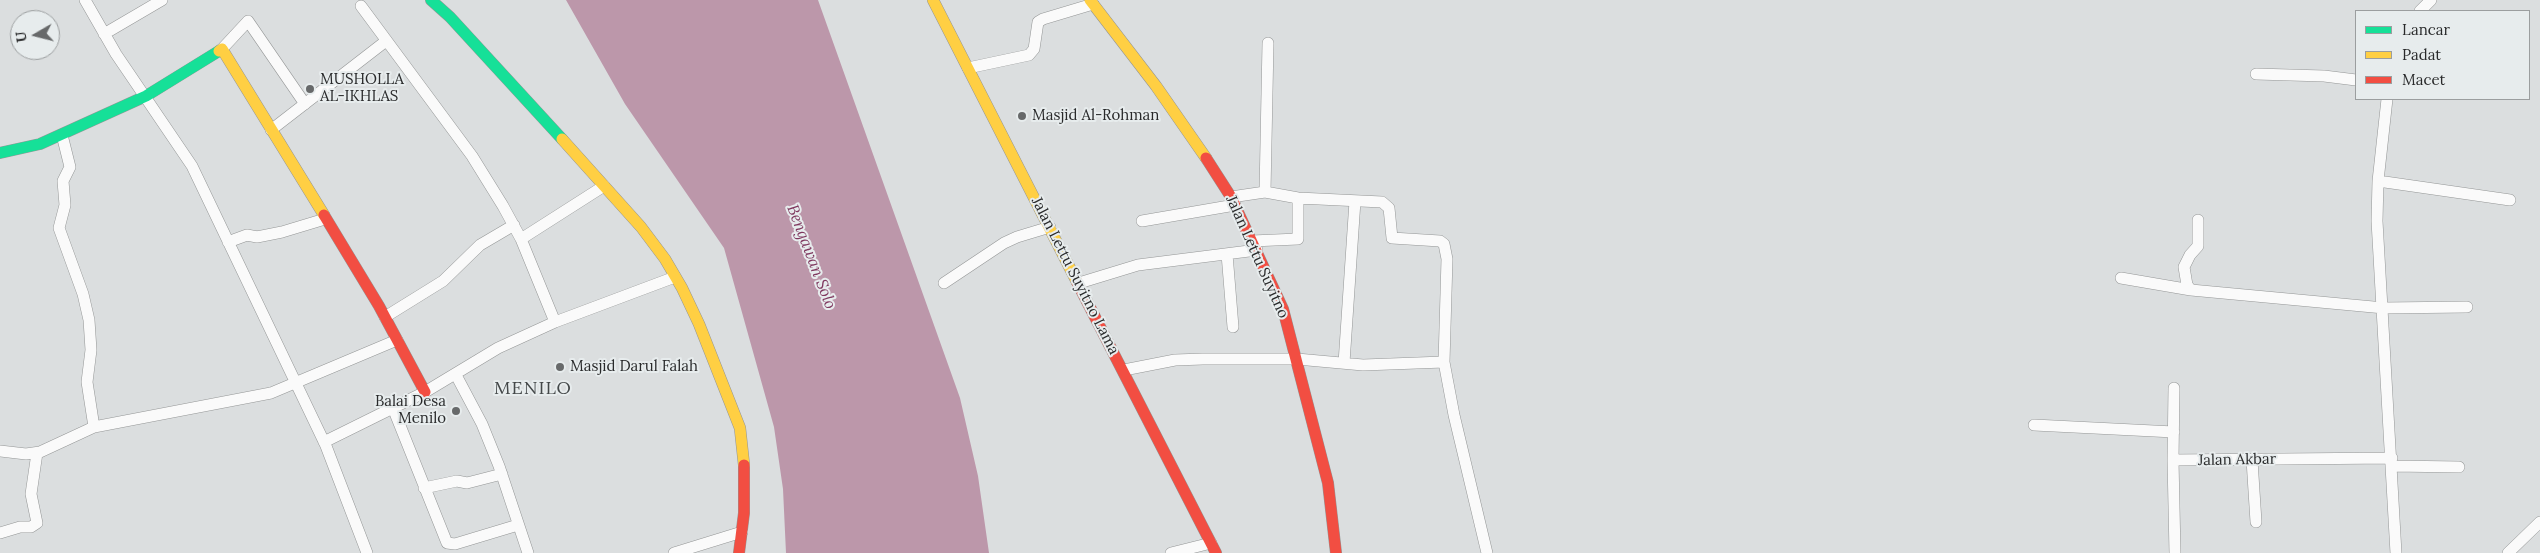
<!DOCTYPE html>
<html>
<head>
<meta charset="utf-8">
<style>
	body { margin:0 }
	#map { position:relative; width:2540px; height:553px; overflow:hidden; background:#dbdedf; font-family:Lora,serif }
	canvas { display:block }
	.legend { position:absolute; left:2355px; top:10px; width:175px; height:90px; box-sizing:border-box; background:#e7eced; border:1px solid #9b9e9f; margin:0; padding:6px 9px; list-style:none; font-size:15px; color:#292a2b }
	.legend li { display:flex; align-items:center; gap:10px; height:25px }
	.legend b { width:25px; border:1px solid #9b9e9f }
	.north { position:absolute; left:10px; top:10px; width:50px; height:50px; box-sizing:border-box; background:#e7eced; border:1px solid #9b9e9f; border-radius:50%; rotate:262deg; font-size:14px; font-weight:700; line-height:20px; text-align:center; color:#292a2b }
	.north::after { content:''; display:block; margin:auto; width:18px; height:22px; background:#67696a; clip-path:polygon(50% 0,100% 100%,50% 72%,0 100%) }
</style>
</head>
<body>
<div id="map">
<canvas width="2540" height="553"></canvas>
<ul class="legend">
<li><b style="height:6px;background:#16e098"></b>Lancar</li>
<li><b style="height:6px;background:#ffcf43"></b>Padat</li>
<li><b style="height:6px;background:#f24e42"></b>Macet</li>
</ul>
<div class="north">U</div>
</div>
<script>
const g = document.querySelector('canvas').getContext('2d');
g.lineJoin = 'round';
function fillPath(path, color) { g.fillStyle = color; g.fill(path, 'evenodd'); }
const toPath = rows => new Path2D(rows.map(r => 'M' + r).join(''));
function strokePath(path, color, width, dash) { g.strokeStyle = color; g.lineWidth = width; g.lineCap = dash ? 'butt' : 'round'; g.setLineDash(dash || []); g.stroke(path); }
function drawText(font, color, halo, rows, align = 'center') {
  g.font = font + ' Lora,serif'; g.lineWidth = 4; g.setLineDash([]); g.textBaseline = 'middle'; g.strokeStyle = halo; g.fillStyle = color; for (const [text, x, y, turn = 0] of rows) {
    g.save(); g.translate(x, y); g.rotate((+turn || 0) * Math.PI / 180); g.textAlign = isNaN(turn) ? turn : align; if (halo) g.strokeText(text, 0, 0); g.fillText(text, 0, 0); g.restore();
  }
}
const water = toPath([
	[566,0,818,0,960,398,978,476,989,553,786,553,783,489,774,427,724,248,625,104]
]);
const street = toPath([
	[85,0,116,54,192,166,326,446,367,553],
	[2420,11,2431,0],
	[104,34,162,0],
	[222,49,248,21,305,104],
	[968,68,1029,55,1034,49,1038,22,1043,19,1093,4],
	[2256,74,2324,76,2356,80],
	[2387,99,2378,181,2377,221,2396,553],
	[271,130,386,41],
	[62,135,70,167,63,181,65,205,59,228,83,294,89,320,91,350,87,382,94,427],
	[2378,181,2510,200],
	[1265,192,1268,43],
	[1231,197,1265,192,1298,198,1382,202,1389,208,1392,238,1440,241,1444,244,1447,259,1444,362,1454,415,1487,553],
	[2198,220,2198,246,2190,255,2184,267,2187,285,2191,290,2384,308,2467,307],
	[1142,221,1235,205],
	[521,239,604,186],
	[1252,241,1298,239,1298,198],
	[228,242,247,235,257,237,282,232,325,219],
	[1227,254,1233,327],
	[2121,278,2191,290],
	[944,283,1004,243,1017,237,1050,227],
	[1079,283,1138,265,1257,250],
	[385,317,443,281,480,245,514,225],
	[555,322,675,277],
	[1344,363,1355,201],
	[1124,370,1175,360,1203,359,1297,359,1363,365,1444,362],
	[456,375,482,424,499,466,528,553],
	[393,408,447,543,455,544,518,525],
	[2034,425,2174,432],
	[324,442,425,392,498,348,555,322,521,239,503,206,472,156,361,6],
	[0,451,26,454,40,452,94,427,271,393,397,340],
	[2173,460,2174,388],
	[2252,460,2256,522],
	[2393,466,2459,467],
	[424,488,457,481,467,483,502,474],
	[0,533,20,527,31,527,37,523,31,494,37,453],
	[674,553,742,532],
	[1171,553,1211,543],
	[2175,553,2173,460,2392,458],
	[2508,553,2540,522]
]);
const fast = toPath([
	[431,0,450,17,562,139],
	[0,153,40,144,146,96,219,51]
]);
const slow = toPath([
	[933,0,1077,282],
	[1090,0,1156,86,1206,158],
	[219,51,222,49,324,215],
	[562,139,641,227,665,259,682,288,699,324,740,428,744,465]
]);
const jam = toPath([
	[1206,158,1231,197,1283,309,1328,483,1336,553],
	[324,215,379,306,425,392],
	[1077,282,1216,553],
	[739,553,744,513,744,465]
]);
const markers = [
	[310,89,5,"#67696a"],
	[1022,116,5,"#67696a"],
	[560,367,5,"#67696a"],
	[456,411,5,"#67696a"]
];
const poiNames = [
	["MUSHOLLA",320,80],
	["AL-IKHLAS",320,97],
	["Masjid Al-Rohman",1032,116],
	["Masjid Darul Falah",570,367],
	["Balai Desa",446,402,"right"],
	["Menilo",446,419,"right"]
];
const streetNames = [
	["Jalan Lettu Suyitno",1257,257,66],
	["Jalan Lettu Suyitno Lama",1075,276,63],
	["Jalan Akbar",2237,460,-1]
];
const waterNames = [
	["Bengawan Solo",811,257,69]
];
const quarterNames = [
	["MENILO",533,389]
];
fillPath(water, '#bc97aa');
strokePath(street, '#949696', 12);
strokePath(fast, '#949696', 12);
strokePath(slow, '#949696', 12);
strokePath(jam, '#949696', 12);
strokePath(street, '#fafafa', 11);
strokePath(fast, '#16e098', 11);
strokePath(slow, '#ffcf43', 11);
strokePath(jam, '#f24e42', 11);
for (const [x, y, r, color] of markers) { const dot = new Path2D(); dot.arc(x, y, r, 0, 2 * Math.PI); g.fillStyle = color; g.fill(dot); strokePath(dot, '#e7eced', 2); }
drawText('15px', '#292a2b', '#e7eced', poiNames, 'left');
drawText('15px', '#292a2b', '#e7eced', streetNames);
drawText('italic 16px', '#7f385f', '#e7eced', waterNames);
g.letterSpacing = '1px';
drawText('18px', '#444849', '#e7eced', quarterNames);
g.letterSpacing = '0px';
</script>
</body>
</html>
